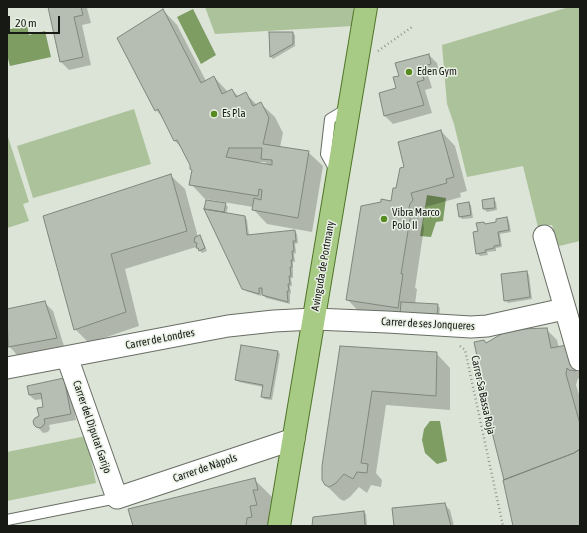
<!DOCTYPE html>
<html>
<head>
<meta charset="utf-8">
<style>
	body { margin:0 }
	#map { position:relative; width:587px; height:533px; overflow:hidden; background:#dce3d7; font-family:"Asap Condensed",sans-serif }
	canvas { display:block }
	.frame { position:absolute; inset:0; border:8px solid #171915; pointer-events:none }
	.scale { position:absolute; left:8px; top:16px; width:52px; height:18px; box-sizing:border-box; border:2px solid #171915; border-top:0; padding-left:5px; font-size:12px; line-height:14px; white-space:nowrap; color:#171915; -webkit-text-stroke:3px #e9f0e4; paint-order:stroke }
</style>
</head>
<body>
<div id="map">
<canvas width="587" height="533"></canvas>
<div class="frame"></div>
<div class="scale">20 m</div>
</div>
<script>
const g = document.querySelector('canvas').getContext('2d');
g.lineJoin = 'round';
function fillPath(path, color) { g.fillStyle = color; g.fill(path, 'evenodd'); }
const toPath = rows => new Path2D(rows.map(r => 'M' + r).join(''));
function strokePath(path, color, width, dash) { g.strokeStyle = color; g.lineWidth = width; g.lineCap = dash ? 'butt' : 'round'; g.setLineDash(dash || []); g.stroke(path); }
function drawText(font, color, halo, rows, align = 'center') {
  g.font = font + ' "Asap Condensed",sans-serif'; g.lineWidth = 3; g.setLineDash([]); g.textBaseline = 'middle'; g.strokeStyle = halo; g.fillStyle = color; for (const [text, x, y, turn = 0] of rows) {
    g.save(); g.translate(x, y); g.rotate((+turn || 0) * Math.PI / 180); g.textAlign = isNaN(turn) ? turn : align; if (halo) g.strokeText(text, 0, 0); g.fillText(text, 0, 0); g.restore();
  }
}
const green = toPath([
	[205,7,353,7,353,26,215,34],
	[569,7,580,7,580,241,559,246,552,225,538,227,523,166,467,177,454,124,447,104,442,45],
	[134,109,151,164,33,198,17,146],
	[7,134,29,202,23,204,29,221,7,228],
	[86,436,96,483,7,501,7,452]
]);
const water = toPath([
	[193,9,216,55,201,64,177,17],
	[27,25,29,35,45,31,51,57,10,66,7,55,7,30],
	[427,195,446,198,443,221,436,222,431,237,420,236],
	[430,421,440,421,447,461,437,464,425,453,422,440,424,429]
]);
const shadow = toPath([
	[49,7,87,8,91,23,82,25,91,65,69,70,61,62],
	[163,10,177,25,206,81,214,77,228,92,232,90,239,97,245,93,257,105,260,103,275,117,283,133,280,147,308,152,323,166,312,232,267,224,253,209,253,207,205,199,191,184,193,171,191,169,191,165,183,149,175,141,163,118,156,110],
	[252,162,265,162,269,166],
	[270,33,292,33,295,35,295,46,273,59,271,57],
	[429,55,437,63,439,72,428,75,432,88,425,90,432,113,393,124,385,116,380,94,398,89,400,76],
	[441,131,455,146,467,191,460,193,461,197,425,207,427,214,424,218,423,223,424,228,415,288,417,289,415,304,437,305,440,308,439,319,361,314,347,299,397,190,406,167],
	[170,175,185,189,198,237,200,237,202,239,207,251,202,253,196,247,125,269,139,326,89,343,75,329,44,217],
	[493,199,496,202,497,210,487,212,484,209,483,201],
	[469,203,471,205,473,218,462,219,460,217],
	[225,204,228,207,226,214,245,217,247,220,249,235,295,231,297,234,298,243,295,244,296,253,294,254,295,262,293,262,293,278,291,278,292,286,290,286,291,293,290,294,290,304,266,298,261,293,261,296,246,291,243,288,205,208],
	[507,218,509,221,511,232,500,234,502,247,496,248,496,251,487,252,488,255,480,256,477,253,479,232,484,223,486,225,498,223],
	[527,272,529,275,532,299,508,303,505,300],
	[45,303,53,311,64,346,17,355,9,346,7,338,7,310],
	[546,329,557,340,559,348,580,363,580,380,578,378,576,385,580,398,580,526,514,526,483,375,486,344],
	[341,347,436,353,450,368,450,410,386,405,376,473,382,480,381,487,371,485,367,493,359,487,350,497,344,501,340,499,325,484],
	[277,351,280,354,272,400,264,399,262,396,263,387,239,382,237,380],
	[64,379,69,385,76,420,49,425,50,429,48,432,43,433,35,424,44,408,43,399,35,400,29,395],
	[254,479,272,497,275,507,270,508,274,522,267,523,267,526,134,526],
	[444,504,450,510,454,526,395,526],
	[364,512,366,514,367,526,313,526]
]);
const building = toPath([
	[48,7,81,7,83,15,74,17,83,57,60,62,48,7],
	[163,9,201,83,214,76,222,94,232,89,236,97,246,92,253,106,261,102,269,118,263,144,309,151,298,218,252,210,254,198,261,200,262,190,259,189,258,196,189,185,192,170,190,169,190,165,177,140,174,141,158,109,155,111,117,38,163,9],
	[229,148,262,148,261,159,272,160,272,165,226,157,229,148],
	[269,32,293,32,293,44,270,57,269,32],
	[429,54,431,64,421,67,424,80,417,82,424,105,384,116,379,93,396,88,393,77,399,76,395,63,429,54],
	[441,130,454,177,446,179,447,183,411,193,413,200,410,204,409,208,411,213,401,274,403,274,398,308,346,300,361,206,381,202,381,199,391,201,393,188,396,188,400,168,404,167,398,142,441,130],
	[171,174,187,231,111,254,126,312,74,330,43,216,171,174],
	[494,198,495,208,483,209,482,200,494,198],
	[206,200,226,203,224,212,204,209,206,200],
	[469,202,471,215,459,217,457,204,469,202],
	[204,209,245,216,247,235,295,230,296,241,293,241,294,251,292,251,293,260,291,260,292,267,290,267,291,276,289,276,290,284,288,284,289,291,287,291,288,302,262,295,262,288,259,288,259,294,242,289,204,209],
	[507,217,509,230,498,232,500,245,494,246,494,248,485,250,486,252,476,254,473,232,478,231,476,223,484,222,485,224,496,222,496,219,507,217],
	[200,235,205,248,199,251,198,248,196,248,197,243,194,242,195,237,200,235],
	[527,271,530,297,504,301,501,274,527,271],
	[45,301,57,338,8,347,7,309,45,301],
	[401,302,438,304,437,317,400,315,401,302],
	[547,328,551,348,567,345,576,371,569,370,567,368,566,374,580,424,580,449,574,453,504,480,478,376,481,375,474,342,484,340,486,343,505,332,522,329,547,328],
	[241,345,278,351,270,398,261,397,263,385,235,380,241,345],
	[340,346,437,352,436,396,372,391,361,463,368,464,367,473,357,472,353,479,344,474,336,483,329,487,325,485,322,480,322,466,340,346],
	[64,378,71,414,44,419,45,423,43,426,40,428,36,427,34,425,33,421,35,418,39,416,37,408,43,407,41,393,29,395,27,386,64,378],
	[580,449,580,526,513,526,503,480,574,453,580,449],
	[255,478,258,490,253,490,257,505,250,506,252,517,247,518,246,526,133,526,128,509,255,478],
	[445,503,451,526,394,526,392,508,445,503],
	[364,511,365,526,312,526,313,517,364,511]
]);
const path = toPath([
	[378,51,412,27],
	[460,346,465,350,503,526]
]);
const lane = toPath([
	[336,172,326,154,330,119,348,108],
	[7,520,117,498]
]);
const street = toPath([
	[544,236,580,360],
	[67,357,117,498,294,439],
	[7,368,228,326,274,321,314,319,387,322,471,327,487,326,564,309]
]);
const primary = toPath([
	[279,526,366,7]
]);
const markers = [
	[409,72,4,"#578a20"],
	[214,114,4,"#578a20"],
	[384,219,4,"#578a20"]
];
const poiNames = [
	["Eden Gym",417,72],
	["Es Pla",222,114],
	["Vibra Marco",392,213],
	["Polo II",392,226]
];
const streetNames = [
	["Avinguda de Portmany",323,266,-80],
	["Carrer de ses Jonqueres",428,324,3],
	["Carrer de Londres",160,339,-11],
	["Carrer Sa Bassa Roja",483,395,78],
	["Carrer del Diputat Garijo",92,427,71],
	["Carrer de Nàpols",205,468,-19]
];
fillPath(green, '#abc29a');
fillPath(water, '#7d9d63');
fillPath(shadow, '#0003');
fillPath(building, '#b6bdb2');
strokePath(building, '#80867c', 1);
strokePath(lane, '#686e64', 12);
strokePath(street, '#686e64', 23);
strokePath(primary, '#4f7628', 24);
strokePath(path, '#92978e', 2.5, [1, 3]);
strokePath(lane, '#fff', 10);
strokePath(street, '#fff', 21);
strokePath(primary, '#a7cb84', 22);
for (const [x, y, r, color] of markers) { const dot = new Path2D(); dot.arc(x, y, r, 0, 2 * Math.PI); g.fillStyle = color; g.fill(dot); strokePath(dot, '#e9f0e4', 1.5); }
drawText('11px', '#171915', '#e9f0e4', poiNames, 'left');
drawText('11px', '#171915', '#e9f0e4', streetNames);
</script>
</body>
</html>
